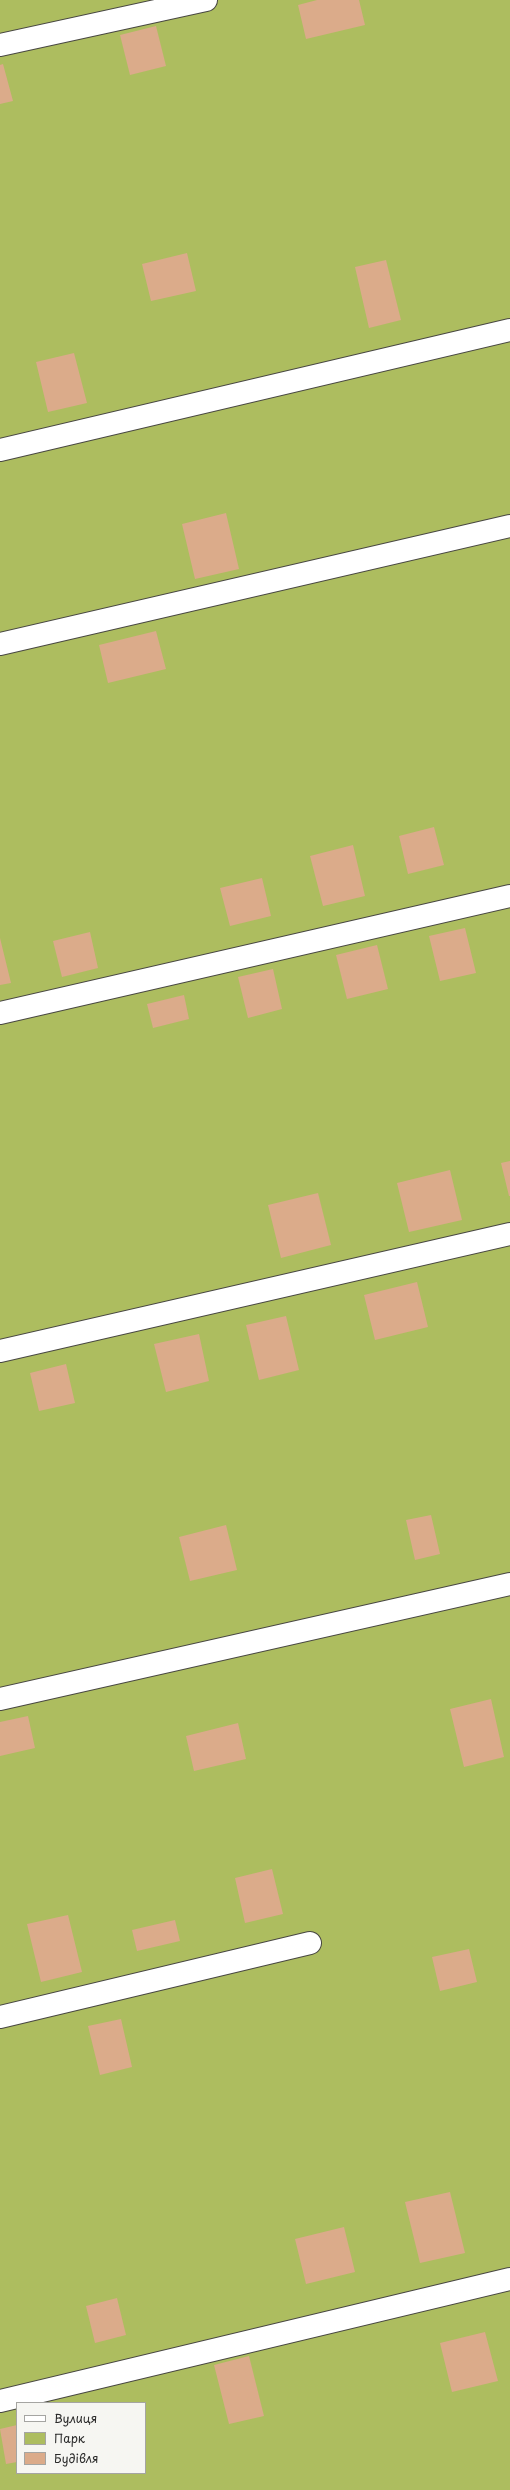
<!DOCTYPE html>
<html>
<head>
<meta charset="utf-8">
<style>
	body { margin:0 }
	#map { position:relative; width:510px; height:2490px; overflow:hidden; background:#eee3c6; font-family:"Playpen Sans",sans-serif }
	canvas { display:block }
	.legend { position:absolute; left:16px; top:2402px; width:130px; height:72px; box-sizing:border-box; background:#f6f6f2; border:1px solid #a5a5a2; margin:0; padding:5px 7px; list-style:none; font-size:12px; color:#2b2b2b }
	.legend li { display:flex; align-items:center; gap:8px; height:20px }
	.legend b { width:20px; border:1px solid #a5a5a2 }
</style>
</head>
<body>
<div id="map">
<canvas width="510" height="2490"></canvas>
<ul class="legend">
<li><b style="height:5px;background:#fff"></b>Вулиця</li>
<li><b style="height:11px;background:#adbd5f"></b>Парк</li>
<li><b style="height:11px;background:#dbab8a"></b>Будівля</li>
</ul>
</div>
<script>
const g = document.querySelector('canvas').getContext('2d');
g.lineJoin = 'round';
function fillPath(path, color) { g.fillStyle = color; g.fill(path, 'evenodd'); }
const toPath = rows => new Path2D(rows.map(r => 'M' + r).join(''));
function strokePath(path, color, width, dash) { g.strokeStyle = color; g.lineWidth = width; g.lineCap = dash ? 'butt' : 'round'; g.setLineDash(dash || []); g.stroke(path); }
const green = toPath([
	[0,0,510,0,510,2490,0,2490],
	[17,2403,145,2403,145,2473,17,2473]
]);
const building = toPath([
	[317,0,359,0,365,25,306,39,298,5],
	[156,26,166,66,130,75,120,35],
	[3,64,13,101,0,104,0,65],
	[187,253,196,291,151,301,142,264],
	[386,260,401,320,369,328,355,267],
	[74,353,87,403,48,412,36,362],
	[226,513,239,569,195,579,182,524],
	[156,631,166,669,108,683,99,645],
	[434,827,444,865,408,874,399,836],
	[353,845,365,896,323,906,310,856],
	[262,878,271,916,230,926,220,888],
	[465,928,476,973,440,981,429,936],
	[90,932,98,968,62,977,53,941],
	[0,938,11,983,0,985],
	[377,945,388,989,347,999,336,955],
	[273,969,282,1009,248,1018,238,977],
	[184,995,189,1019,153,1028,147,1004],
	[510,1161,510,1196,509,1196,501,1163],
	[450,1170,462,1220,409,1232,397,1183],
	[318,1193,331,1245,281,1258,268,1205],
	[417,1282,428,1327,375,1340,364,1295],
	[286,1316,299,1370,259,1380,246,1325],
	[199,1334,209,1381,166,1392,154,1344],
	[66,1364,75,1403,39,1411,30,1373],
	[431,1515,440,1554,415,1560,406,1520],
	[226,1525,237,1570,190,1581,179,1537],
	[491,1699,504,1757,464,1767,450,1709],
	[28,1716,35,1748,0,1756,0,1722],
	[238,1723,246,1759,194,1771,186,1736],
	[272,1869,283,1914,245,1923,235,1878],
	[68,1915,82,1972,41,1982,27,1924],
	[175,1920,180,1941,137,1951,132,1930],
	[469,1949,477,1982,440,1991,432,1957],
	[121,2019,132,2067,100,2075,88,2026],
	[450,2192,465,2253,420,2263,405,2202],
	[344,2227,355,2272,306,2284,295,2239],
	[117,2298,126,2335,95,2343,86,2306],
	[485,2332,498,2381,452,2392,440,2343],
	[249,2356,264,2416,229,2424,214,2365],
	[17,2425,17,2462,6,2464,0,2429]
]);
const minor = toPath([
	[0,45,206,0],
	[0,450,510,330],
	[0,644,510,526],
	[0,1013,510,896],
	[0,1351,510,1234],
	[0,1699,510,1584],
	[0,2017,310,1943],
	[0,2401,510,2279]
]);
fillPath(green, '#adbd5f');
fillPath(building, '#dbab8a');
strokePath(minor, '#484742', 24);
strokePath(minor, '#fff', 22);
</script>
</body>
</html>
